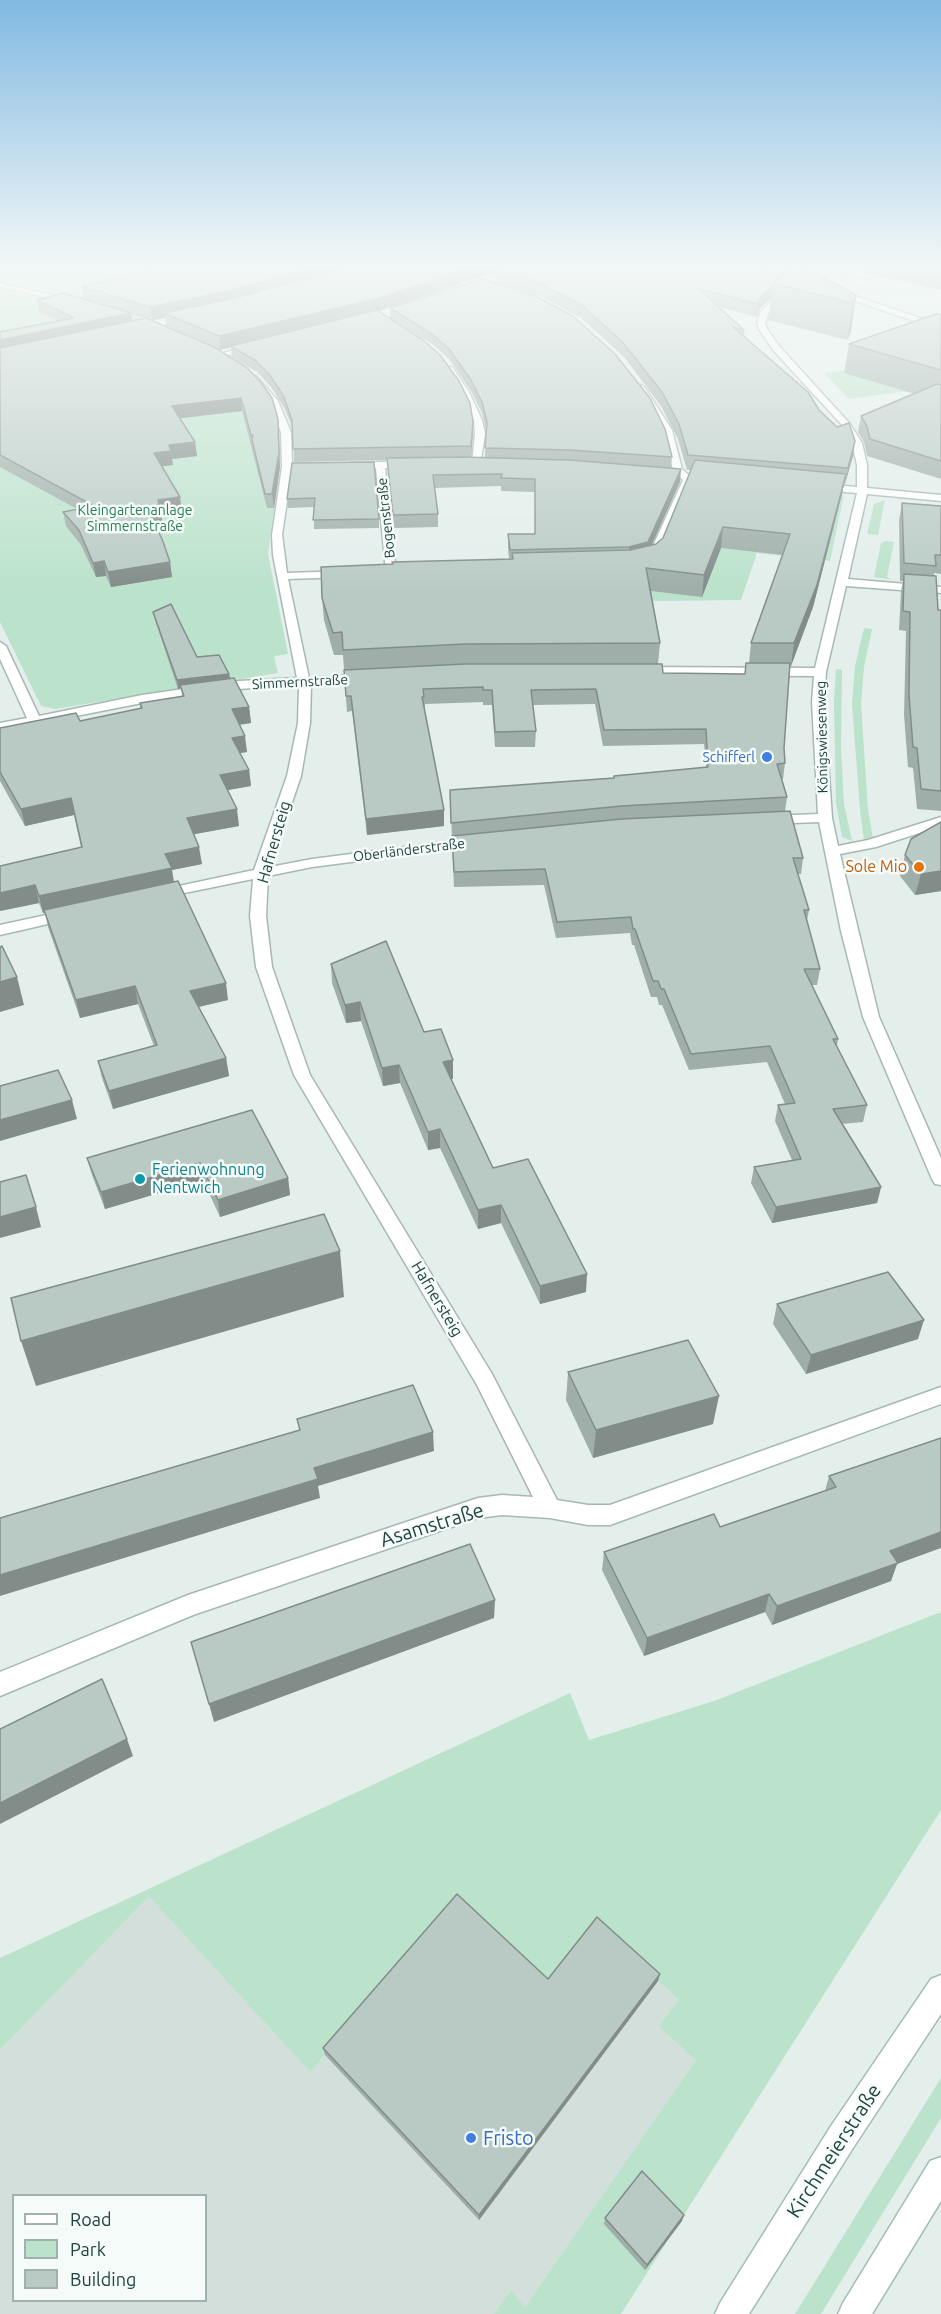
<!DOCTYPE html>
<html>
<head>
<meta charset="utf-8">
<style>
	body { margin:0 }
	#map { position:relative; width:941px; height:2314px; overflow:hidden; background:#e4efec; font-family:Ubuntu,sans-serif }
	canvas { display:block }
	.legend { position:absolute; left:12px; top:2194px; width:195px; height:108px; box-sizing:border-box; background:#f5fbf9; border:2px solid #a0b1af; margin:0; padding:8px 10px; list-style:none; font-size:18px; color:#21433f }
	.legend li { display:flex; align-items:center; gap:12px; height:30px }
	.legend b { width:30px; border:2px solid #a0b1af }
</style>
</head>
<body>
<div id="map">
<canvas width="941" height="2314"></canvas>
<ul class="legend">
<li><b style="height:8px;background:#fff"></b>Road</li>
<li><b style="height:16px;background:#bbe2cb"></b>Park</li>
<li><b style="height:16px;background:#b9cac5"></b>Building</li>
</ul>
</div>
<script>
const g = document.querySelector('canvas').getContext('2d');
g.lineJoin = 'round';
function fillPath(path, color) { g.fillStyle = color; g.fill(path, 'evenodd'); }
const toPath = rows => new Path2D(rows.map(r => 'M' + r).join(''));
function strokePath(path, color, width, dash) { g.strokeStyle = color; g.lineWidth = width; g.lineCap = dash ? 'butt' : 'round'; g.setLineDash(dash || []); g.stroke(path); }
function drawText(font, color, halo, rows, align = 'center') {
  g.font = font + ' Ubuntu,sans-serif'; g.lineWidth = 5; g.setLineDash([]); g.textBaseline = 'middle'; g.strokeStyle = halo; g.fillStyle = color; for (const [text, x, y, turn = 0] of rows) {
    g.save(); g.translate(x, y); g.rotate((+turn || 0) * Math.PI / 180); g.textAlign = isNaN(turn) ? turn : align; if (halo) g.strokeText(text, 0, 0); g.fillText(text, 0, 0); g.restore();
  }
}
const built = toPath([
	[149,1895,310,2072,457,1902,596,1925,679,2000,696,2060,525,2307,511,2291,494,2314,0,2314,0,2050],
	[14,2196,206,2196,206,2300,14,2300]
]);
const green = toPath([
	[0,268,213,268,301,285,0,351,0,289,48,300,75,297,0,280],
	[818,268,832,268,883,282,854,278,848,280,866,287,863,288],
	[895,327,915,333,939,387,849,399,824,373,861,368,915,337,887,330],
	[211,357,280,467,268,554,288,654,274,656,278,673,55,709,41,706,0,622,0,404],
	[703,482,844,495,830,561,757,553,741,600,653,601,637,571],
	[885,500,878,535,867,534,874,504],
	[886,541,894,542,887,577,893,580,874,577,881,543],
	[864,628,872,629,864,667,861,704,868,810,873,838,867,840,864,840,860,810,852,704,855,666],
	[836,669,842,670,841,748,844,804,852,841,842,837,836,803,834,703],
	[941,1612,941,1810,621,2314,494,2314,511,2290,525,2307,696,2060,659,2026,679,2000,596,1925,547,1987,457,1902,310,2072,149,1896,0,2050,0,1958,570,1693,589,1740,717,1700],
	[941,2078,941,2118,821,2314,795,2314]
]);
const street = toPath([
	[516,268,527,268,470,291,463,289,516,268],
	[0,283,74,300,78,302,74,304,0,287,0,283],
	[787,294,794,296,779,304,768,314,765,323,767,329,779,346,850,424,862,443,867,465,867,488,941,495,941,501,867,494,848,579,941,587,941,593,846,586,826,672,824,702,832,818,838,846,868,840,941,817,941,826,876,847,840,854,879,1017,941,1158,941,1185,935,1184,932,1179,863,1017,841,931,819,822,769,824,762,820,769,816,818,814,812,702,814,676,639,675,633,671,639,667,815,668,857,493,820,490,815,487,820,484,857,487,857,465,852,443,842,425,773,350,759,329,757,323,761,311,773,300,787,294],
	[255,345,258,345,258,349,219,357,215,355,255,345],
	[446,367,452,367,469,392,482,420,485,434,480,466,472,464,475,434,474,420,461,392,445,369,446,367],
	[256,376,278,401,291,432,292,467,282,535,287,573,346,571,351,574,346,577,288,579,309,678,369,674,375,678,369,682,311,685,310,723,301,776,270,867,312,859,476,838,483,842,476,846,312,867,268,876,266,916,272,967,310,1075,492,1374,557,1500,588,1505,610,1505,941,1387,941,1404,610,1525,588,1525,550,1518,502,1515,478,1518,193,1615,0,1696,0,1672,188,1595,478,1498,502,1495,533,1497,477,1385,294,1075,256,967,250,916,253,879,160,898,153,894,160,890,254,870,287,776,298,723,299,685,239,689,142,703,0,731,0,723,27,718,0,659,0,642,6,646,39,716,142,695,239,681,297,678,273,555,272,535,282,467,281,432,270,402,252,379,256,376],
	[641,385,645,388,672,430,682,469,693,479,656,561,651,564,646,561,683,480,673,470,662,430,637,388,641,385],
	[410,461,413,462,413,466,385,468,396,572,391,575,386,572,376,468,350,469,345,466,350,463,410,461],
	[69,910,77,915,74,918,0,935,0,925,69,910]
]);
const secondary = toPath([
	[834,289,941,325,941,330,831,293,834,289],
	[941,1975,941,2014,853,2148,749,2314,715,2314,720,2303,831,2126,931,1979,941,1975],
	[941,2157,941,2201,872,2314,838,2314,843,2303,930,2161,941,2157]
]);
const wall = toPath([
	[157,268,763,268,779,277,856,295,851,332,847,340,768,320,771,299,759,309,757,317,719,307,744,330,744,336,819,410,853,456,845,484,844,484,842,494,813,607,791,666,790,666,784,748,785,763,783,779,782,779,787,797,785,811,803,858,801,874,798,874,809,910,807,920,820,969,817,985,812,985,838,1039,837,1046,867,1105,863,1122,842,1124,881,1187,877,1203,772,1223,751,1183,754,1167,792,1160,775,1121,778,1105,785,1104,767,1062,689,1070,662,1005,659,1005,657,997,651,997,634,945,632,945,630,933,556,938,544,885,454,887,450,790,613,778,614,776,706,767,704,744,603,746,595,704,533,705,536,731,535,747,495,747,492,705,483,705,483,702,425,704,425,713,444,826,367,835,352,711,347,712,343,655,334,655,324,620,322,598,509,559,508,548,508,534,535,534,535,492,501,491,501,486,434,488,438,514,438,527,394,528,387,460,294,462,293,430,285,409,271,387,257,372,232,357,231,347,220,350,214,347,279,432,280,467,274,508,267,508,242,411,180,418,195,442,197,456,172,459,173,465,161,466,182,511,161,514,162,521,154,522,170,562,172,577,111,587,106,576,96,577,81,545,66,526,63,512,77,509,0,467,0,332,58,321,39,311,37,300,84,299,82,287],
	[496,272,496,283,541,297,581,318,624,357,661,406,678,439,687,470,691,470,663,538,656,544,652,545,680,482,671,469,672,457,390,308,390,318,432,344,449,359,471,391,482,413,486,430,485,457,471,457,473,422,378,311],
	[131,314,145,318,132,321],
	[165,318,166,326,152,320],
	[721,548,783,555,751,643,749,663,745,674,663,673,658,664,660,643,651,591,702,597],
	[864,268,941,268,941,290,864,273],
	[941,315,941,479,867,456,864,442,858,432,861,416,915,394,844,373,849,344],
	[292,463,379,519,379,528,314,529,314,507,288,508,287,499],
	[902,503,941,506,941,574,934,573,934,576,938,610,941,610,941,811,917,809,913,768,908,767,904,715,906,631,899,630,901,592,903,581,900,581,899,520],
	[153,612,197,657,229,674,230,679,249,707,251,723,240,725,247,752,240,753,249,770,251,786,228,790,239,826,194,834,202,864,172,870,174,881,228,1000,199,1007,226,1058,229,1076,113,1109,102,1078,98,1061,154,1046,138,1004,80,1018,48,927,45,913,43,913,39,903,0,911,81,847,74,815,25,826,0,781,0,728,80,721,140,709,140,703,182,696,181,688,178,689,155,620],
	[941,822,941,891,915,895,900,876,905,855],
	[331,964,424,1032,453,1060,453,1079,451,1079,493,1168,586,1292,540,1304,501,1223,478,1229,440,1148,428,1150,400,1083,383,1086,361,1021,346,1023,332,983],
	[252,1110,288,1178,290,1195,220,1217,203,1180,105,1209,92,1175,87,1158],
	[777,1304,918,1339,806,1374,773,1324],
	[568,1372,713,1424,593,1458,566,1400],
	[829,1476,897,1564,891,1581,772,1625,765,1612,644,1656,602,1570,604,1552,720,1527,825,1491],
	[548,1979,658,1981,479,2220,325,2055,323,2048],
	[605,2218,682,2221,645,2270,604,2224]
]);
const shadedWall = toPath([
	[314,268,361,268,234,303,164,313,165,318,152,320,150,307],
	[470,268,508,268,496,270,496,272,376,312,231,346,231,347,220,350,219,336],
	[773,286,771,299,759,309,757,317,758,304,761,296],
	[856,295,851,332,847,340,853,303],
	[131,313,133,324,0,353,0,340],
	[241,398,242,411,174,419,172,406],
	[278,419,280,467,274,508,272,494],
	[473,422,473,434,471,459,471,446],
	[855,441,853,456,845,484,848,468],
	[195,442,197,456,172,459,173,465,156,467,154,453,169,445],
	[681,469,680,482,647,555,628,561,629,547],
	[846,474,842,494,813,607,791,666,794,643],
	[180,497,182,511,161,514,162,521,149,522,147,508,158,500],
	[723,527,721,548,702,597,704,575],
	[104,561,106,576,96,577,93,563],
	[170,562,172,577,111,587,108,572],
	[229,674,231,683,180,685,181,688,178,689,177,680],
	[249,707,251,723,234,725,232,709],
	[245,736,247,752,234,754,232,738],
	[249,770,251,786,222,791,220,775],
	[71,798,74,815,25,826,21,809],
	[237,809,239,826,190,835,187,818],
	[444,810,444,826,367,835,366,819],
	[199,847,202,864,172,870,174,885,43,913,39,896,165,854],
	[941,871,941,891,915,895,921,874],
	[35,885,39,903,0,911,0,893],
	[17,977,24,1005,0,1012,0,982],
	[226,983,228,1000,193,1008,190,991],
	[135,986,138,1004,80,1018,76,1000],
	[360,1002,361,1021,346,1023,345,1005],
	[226,1058,229,1076,113,1109,109,1091],
	[453,1060,453,1079,444,1080,443,1062],
	[399,1065,400,1083,383,1086,382,1068],
	[72,1100,77,1119,0,1141,0,1120],
	[440,1129,440,1148,428,1150,428,1132],
	[200,1163,203,1180,105,1209,101,1192],
	[288,1178,290,1195,220,1217,218,1200],
	[881,1187,877,1203,772,1223,776,1207],
	[501,1205,501,1223,478,1229,478,1210],
	[36,1207,41,1227,0,1238,0,1217],
	[340,1251,344,1297,36,1386,21,1341],
	[587,1274,586,1292,540,1304,540,1286],
	[924,1320,918,1339,806,1374,811,1355],
	[719,1396,713,1424,593,1458,596,1430],
	[433,1432,434,1451,318,1486,320,1498,0,1596,0,1575,314,1468],
	[941,1532,941,1548,897,1564,891,1581,772,1625,777,1606,890,1551],
	[769,1594,765,1612,644,1656,647,1638],
	[495,1600,494,1618,214,1722,209,1704],
	[127,1739,133,1756,0,1824,0,1803],
	[660,1974,658,1981,479,2220,479,2215],
	[684,2215,682,2221,645,2270,647,2265]
]);
const building = toPath([
	[157,268,314,268,233,290,150,307,82,287,157,268],
	[345,268,470,268,376,299,219,336,164,313,235,298,345,268],
	[501,268,763,268,779,277,773,284,773,286,761,296,758,304,699,289,744,330,733,327,808,392,819,410,837,427,849,423,855,441,848,468,688,455,679,424,662,392,624,344,582,305,541,284,496,270,501,268],
	[789,268,807,268,856,295,853,303,773,284,785,270,789,268],
	[482,279,533,295,573,316,615,354,650,398,665,429,672,457,570,450,485,448,487,422,482,402,471,380,449,349,432,334,390,308,482,279],
	[63,293,131,313,0,340,0,332,74,318,37,300,63,293],
	[377,310,423,340,440,355,459,381,470,403,473,422,471,446,293,449,292,420,284,397,270,375,256,361,231,346,377,310],
	[936,314,941,315,941,370,849,344,936,314],
	[146,318,214,347,246,367,260,381,272,398,278,419,279,453,272,494,265,494,252,440,253,435,251,435,241,398,172,406,195,442,169,445,171,451,154,453,180,497,158,500,160,507,147,508,162,539,170,562,108,572,104,561,93,563,79,530,63,512,94,506,0,455,0,348,146,318],
	[937,384,941,385,941,461,870,439,867,426,861,416,937,384],
	[462,457,569,460,681,469,648,542,629,547,510,550,508,534,535,534,535,479,501,478,502,474,433,475,438,514,393,515,387,458,462,457],
	[695,460,846,474,817,585,794,643,751,643,790,534,723,527,704,575,646,568,660,643,465,644,343,650,342,632,333,633,322,598,321,567,393,564,392,562,513,559,512,553,630,550,656,544,663,538,695,460],
	[374,462,379,519,313,520,315,498,287,499,292,463,374,462],
	[902,503,941,506,941,555,935,555,936,566,904,563,902,503],
	[904,574,936,576,938,610,941,610,941,791,921,789,917,748,913,747,909,695,910,612,903,611,904,574],
	[171,604,197,657,219,655,229,674,177,680,153,612,171,604],
	[746,663,790,663,784,748,785,763,777,764,787,797,621,806,451,823,450,790,614,778,614,776,708,767,706,729,604,730,596,689,531,690,536,731,495,732,492,690,483,690,483,687,423,689,424,697,422,697,444,810,366,819,351,696,346,696,344,670,465,664,662,664,663,673,745,674,746,663],
	[234,678,249,707,232,709,245,736,232,738,249,770,220,775,237,809,187,818,199,847,165,854,172,868,39,896,35,885,0,893,0,866,82,847,71,798,21,809,0,772,0,728,76,713,80,721,142,708,140,703,184,696,180,685,234,678],
	[790,811,803,858,793,858,809,910,804,910,820,969,804,969,838,1039,833,1039,867,1105,833,1109,881,1187,776,1207,754,1167,801,1159,778,1105,795,1103,770,1046,691,1054,664,989,661,989,658,981,653,981,635,929,633,929,631,917,557,922,545,869,454,872,452,836,621,819,790,811],
	[941,822,941,871,921,874,905,855,911,839,941,822],
	[178,881,226,983,190,991,226,1058,109,1091,98,1061,157,1045,135,986,76,1000,44,910,178,881],
	[386,941,424,1032,441,1029,453,1060,443,1062,493,1168,528,1159,587,1274,540,1286,501,1205,478,1210,440,1129,428,1132,399,1065,382,1068,360,1002,345,1005,331,964,386,941],
	[2,946,17,977,0,982,0,947,2,946],
	[58,1070,72,1100,0,1120,0,1086,58,1070],
	[252,1110,288,1178,218,1200,200,1163,101,1192,87,1158,252,1110],
	[26,1175,36,1207,0,1217,0,1182,26,1175],
	[324,1214,340,1251,21,1341,11,1298,324,1214],
	[888,1272,924,1320,811,1355,777,1304,888,1272],
	[688,1340,719,1396,596,1430,568,1372,688,1340],
	[413,1385,433,1432,314,1468,318,1479,0,1575,0,1518,300,1430,297,1419,413,1385],
	[941,1438,941,1532,890,1551,898,1563,777,1606,769,1594,647,1638,604,1552,714,1514,720,1527,836,1487,829,1476,941,1438],
	[470,1544,495,1600,209,1704,191,1642,470,1544],
	[102,1679,127,1739,0,1803,0,1729,102,1679],
	[457,1894,548,1979,597,1917,660,1974,479,2215,323,2048,457,1894],
	[642,2171,684,2215,647,2265,605,2218,642,2171]
]);
const markers = [
	[767,757,6,"#3f7fe0"],
	[919,867,6,"#e8710a"],
	[140,1179,6,"#0f9aa8"],
	[471,2138,6,"#3f7fe0"]
];
const farParknames = [
	["Kleingartenanlage",135,510],
	["Simmernstraße",135,526]
];
const farStreetnames = [
	["Bogenstraße",386,518,-96],
	["Simmernstraße",300,682,-3],
	["Königswiesenweg",822,737,-91],
	["Oberländerstraße",409,850,-7]
];
const farShopnames = [
	["Schifferl",755,757]
];
const streetNames = [
	["Hafnersteig",274,842,-74],
	["Hafnersteig",437,1299,59]
];
const foodNames = [
	["Sole Mio",907,867]
];
const cultureNames = [
	["Ferienwohnung",152,1170],
	["Nentwich",152,1188]
];
const nearStreetnames = [
	["Asamstraße",432,1525,-17],
	["Kirchmeierstraße",834,2151,-57]
];
const nearShopnames = [
	["Fristo",483,2138]
];
fillPath(built, '#d2dfdb');
fillPath(green, '#bbe2cb');
strokePath(street, '#a6b8b5', 3);
strokePath(secondary, '#a1bcb7', 3);
fillPath(street, '#fff');
fillPath(secondary, '#fff');
fillPath(wall, '#9faea9');
fillPath(shadedWall, '#828d8a');
fillPath(building, '#b9cac5');
strokePath(building, '#828d8a', 1.5);
const sky = g.createLinearGradient(0, 0, 0, 592);
sky.addColorStop(0, '#81b9e2');
sky.addColorStop(0.45, '#f3f8f6');
sky.addColorStop(1, '#f3f8f600');
g.fillStyle = sky;
g.fillRect(0, 0, 941, 592);
for (const [x, y, r, color] of markers) { const dot = new Path2D(); dot.arc(x, y, r, 0, 2 * Math.PI); g.fillStyle = color; g.fill(dot); strokePath(dot, '#f5fbf9', 2); }
drawText('14px', '#277f54', '#f5fbf9', farParknames);
drawText('14px', '#21433f', '#f5fbf9', farStreetnames);
drawText('14px', '#366cbe', '#f5fbf9', farShopnames, 'right');
drawText('16px', '#21433f', '#f5fbf9', streetNames);
drawText('16px', '#c56008', '#f5fbf9', foodNames, 'right');
drawText('16px', '#0d838f', '#f5fbf9', cultureNames, 'left');
drawText('20px', '#21433f', '#f5fbf9', nearStreetnames);
drawText('20px', '#366cbe', '#f5fbf9', nearShopnames, 'left');
</script>
</body>
</html>
